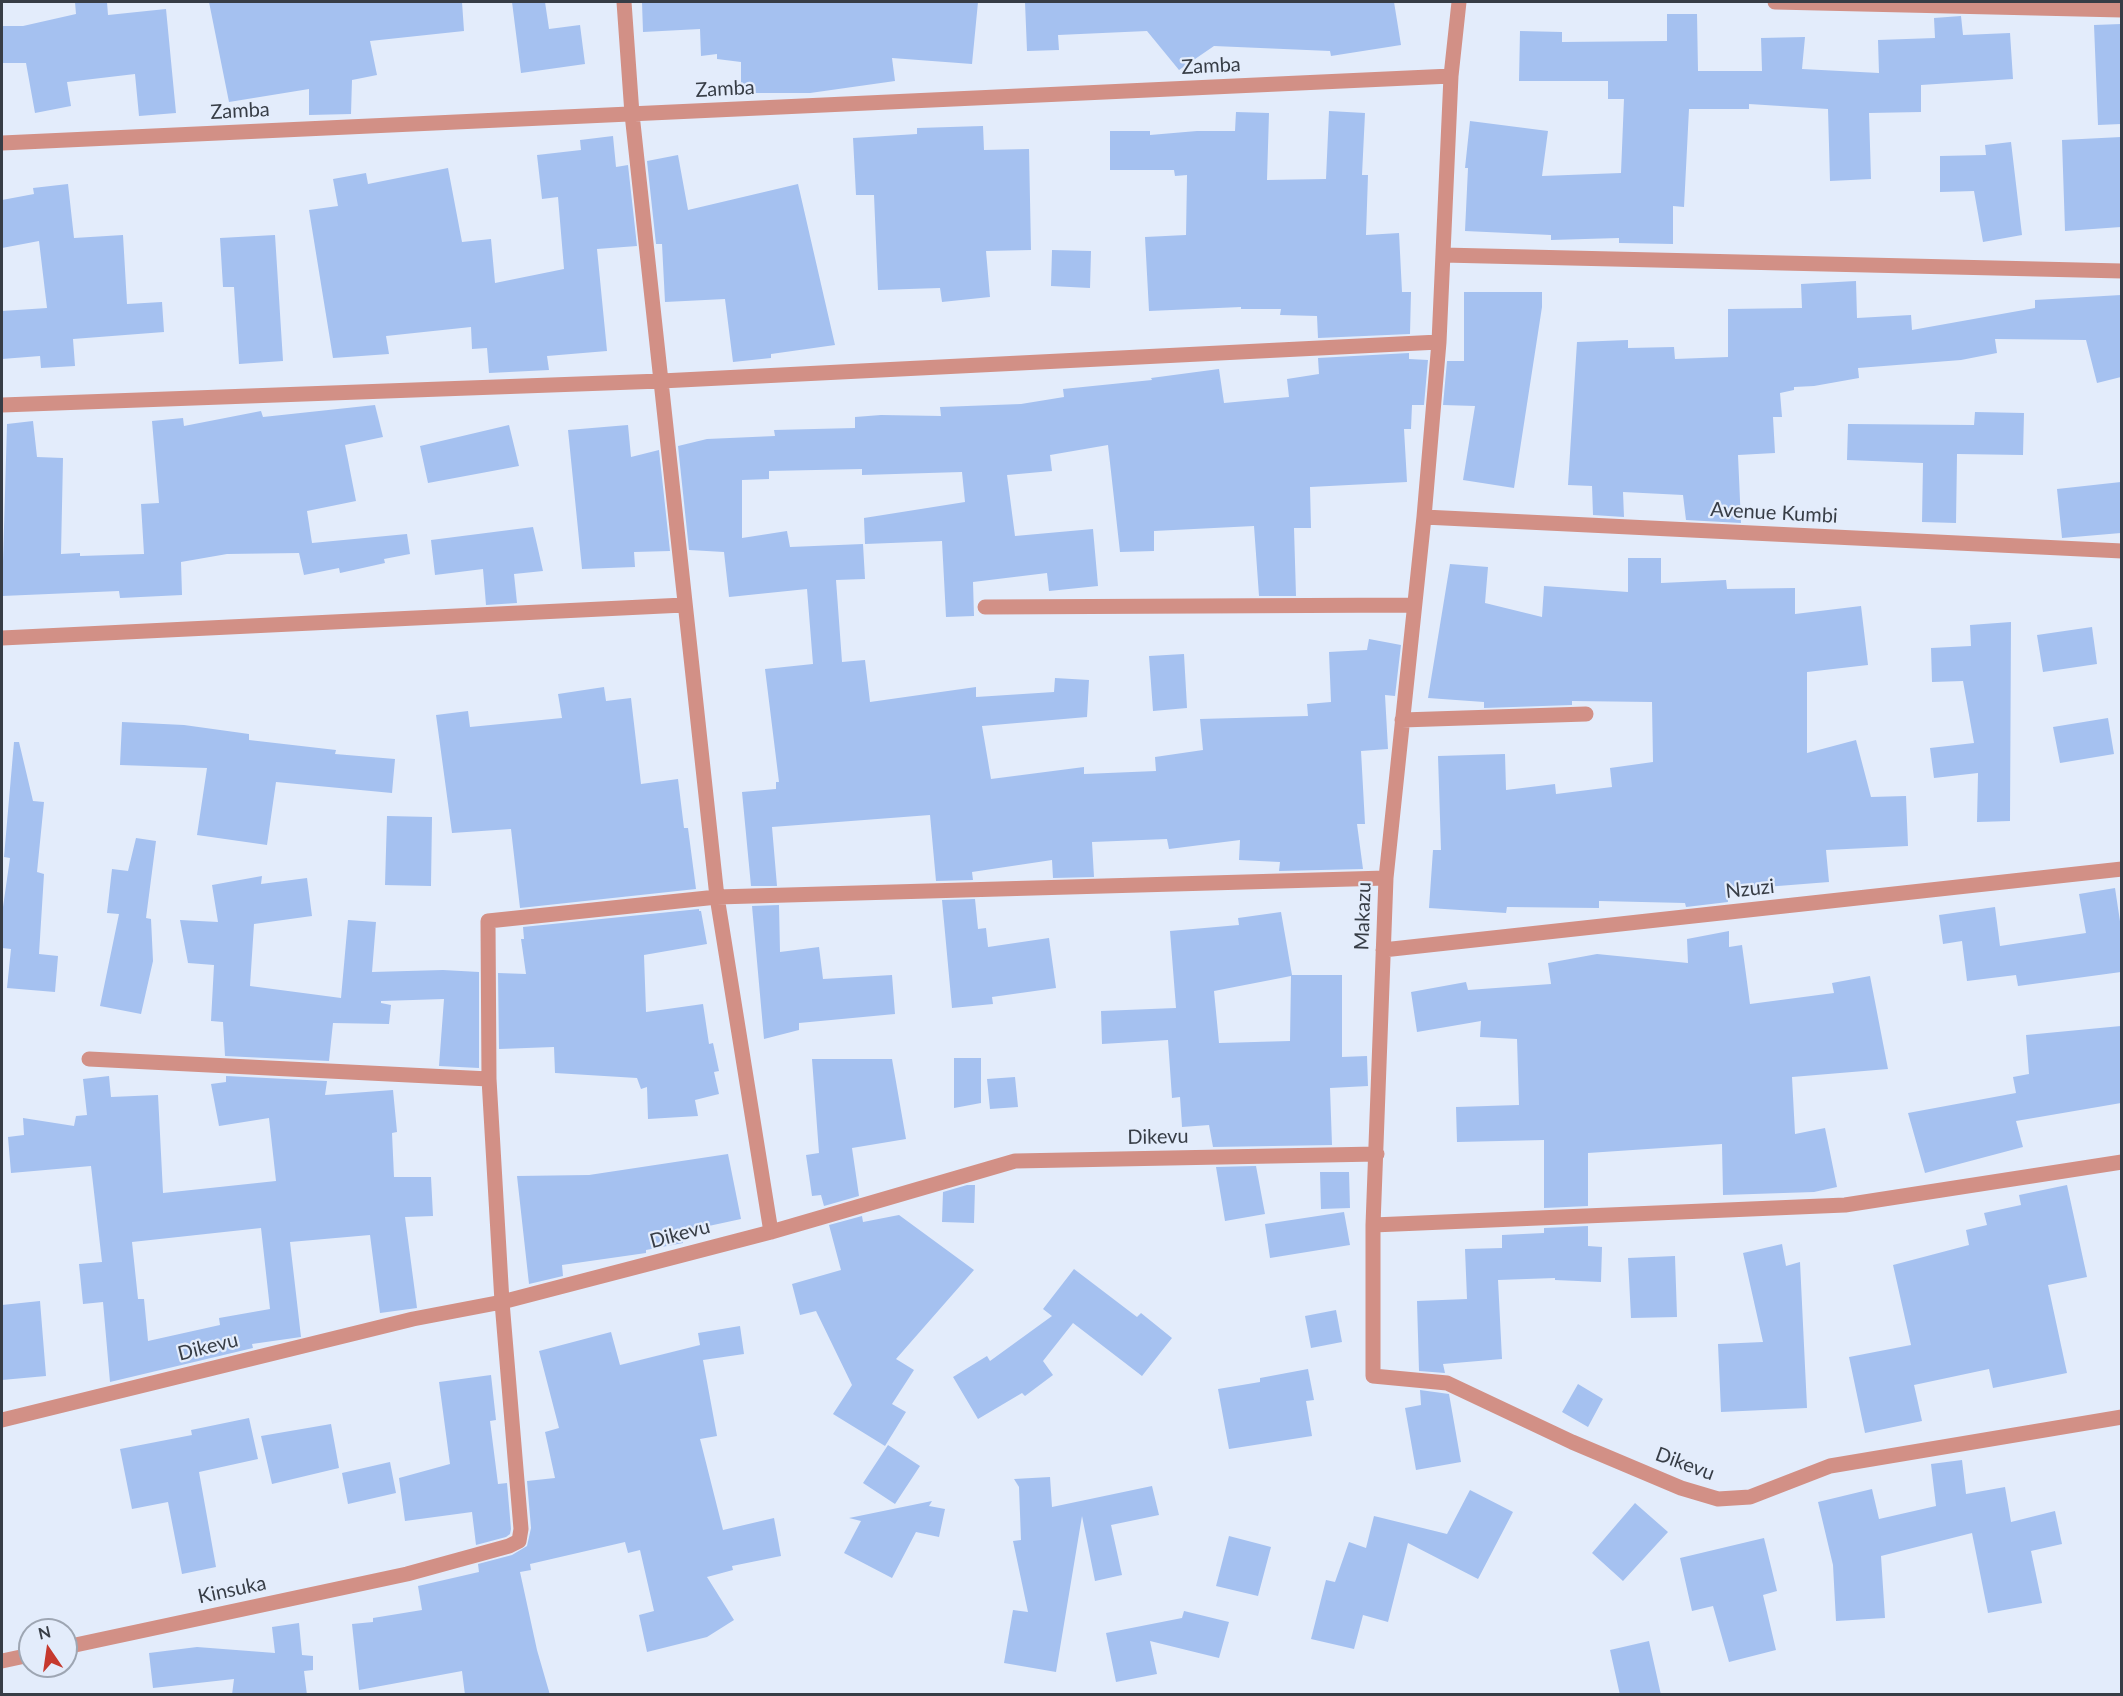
<!DOCTYPE html>
<html>
<head>
<meta charset="utf-8">
<style>
	body { margin:0 }
	#map { position:relative; width:2123px; height:1696px; overflow:hidden; background:#e3ecfb; font-family:Lato,sans-serif }
	canvas { display:block }
	.frame { position:absolute; inset:0; border:3px solid #373d46; pointer-events:none }
	.north { position:absolute; left:18px; top:1618px; width:60px; height:60px; box-sizing:border-box; background:#e3ecfb; border:2px solid #9ea6b3; border-radius:50%; rotate:347deg; font-size:16px; font-weight:700; line-height:24px; text-align:center; color:#373d46 }
	.north::after { content:''; display:block; margin:auto; width:21px; height:27px; background:#c6392e; clip-path:polygon(50% 0,100% 100%,50% 72%,0 100%) }
</style>
</head>
<body>
<div id="map">
<canvas width="2123" height="1696"></canvas>
<div class="frame"></div>
<div class="north">N</div>
</div>
<script>
const g = document.querySelector('canvas').getContext('2d');
g.lineJoin = 'round';
function fillPath(path, color) { g.fillStyle = color; g.fill(path, 'evenodd'); }
const toPath = rows => new Path2D(rows.map(r => 'M' + r).join(''));
function strokePath(path, color, width, dash) { g.strokeStyle = color; g.lineWidth = width; g.lineCap = dash ? 'butt' : 'round'; g.setLineDash(dash || []); g.stroke(path); }
function drawText(font, color, halo, rows, align = 'center') {
  g.font = font + ' Lato,sans-serif'; g.lineWidth = 4.5; g.setLineDash([]); g.textBaseline = 'middle'; g.strokeStyle = halo; g.fillStyle = color; for (const [text, x, y, turn = 0] of rows) {
    g.save(); g.translate(x, y); g.rotate((+turn || 0) * Math.PI / 180); g.textAlign = isNaN(turn) ? turn : align; if (halo) g.strokeText(text, 0, 0); g.fillText(text, 0, 0); g.restore();
  }
}
const building = toPath([
	[75,2,107,2,108,15,166,9,176,113,139,116,135,74,67,82,71,106,35,113,26,63,2,63,2,26,23,26,76,14],
	[209,2,462,2,464,31,370,41,377,75,352,80,351,114,309,115,309,89,229,102],
	[512,2,545,2,549,29,580,25,585,64,521,73],
	[642,2,978,2,972,64,892,58,895,81,810,93,741,93,741,62,717,59,717,54,701,56,700,29,643,32],
	[1025,2,1394,2,1401,45,1331,56,1330,51,1214,46,1179,70,1147,31,1058,35,1059,50,1027,51],
	[1667,14,1697,14,1698,71,1762,71,1761,38,1805,37,1802,69,1879,73,1878,40,1935,38,1934,18,1961,16,1963,35,2010,33,2013,79,1921,85,1921,112,1869,113,1871,179,1830,181,1828,109,1749,104,1749,109,1689,109,1684,207,1673,206,1673,244,1619,243,1619,238,1551,240,1551,235,1465,231,1468,168,1465,168,1470,121,1548,131,1542,176,1621,173,1624,99,1608,99,1608,81,1519,81,1520,31,1562,32,1562,42,1667,41],
	[2121,24,2121,124,2098,125,2094,25],
	[1329,111,1365,113,1362,175,1368,175,1366,235,1399,233,1402,292,1411,292,1410,334,1318,338,1317,316,1280,315,1281,309,1241,309,1241,307,1149,311,1145,237,1186,235,1187,175,1175,176,1174,170,1110,170,1110,131,1150,131,1150,135,1197,131,1235,131,1236,112,1269,113,1267,180,1326,179],
	[983,126,984,150,1029,149,1031,250,986,251,990,297,942,302,940,288,878,290,874,195,856,195,853,138,917,134,917,128],
	[613,136,616,167,628,165,637,246,597,249,607,351,547,356,549,370,489,373,487,348,472,349,471,327,386,336,389,354,333,358,309,210,338,206,333,179,366,173,368,184,448,168,462,242,491,239,495,283,564,269,558,197,542,199,537,155,581,150,580,140],
	[2121,137,2121,227,2065,231,2062,140],
	[2011,142,2022,235,1983,242,1974,191,1940,192,1940,156,1986,155,1985,145],
	[678,155,688,210,798,184,835,345,771,354,771,358,733,362,725,299,665,302,662,244,656,244,647,161],
	[68,184,74,238,123,235,127,304,162,302,164,332,73,339,75,366,41,368,40,356,2,359,2,311,47,308,39,241,2,248,2,200,34,194,33,188],
	[275,235,283,361,239,364,234,287,223,287,220,238],
	[1052,250,1091,251,1090,288,1051,286],
	[1856,281,1857,318,1911,315,1912,330,2035,308,2035,300,2121,295,2121,377,2097,383,2086,340,1995,339,1997,353,1961,360,1858,368,1859,378,1814,386,1794,387,1794,390,1780,393,1782,417,1773,417,1775,453,1738,455,1741,523,1686,520,1683,495,1623,492,1624,517,1593,515,1592,486,1568,485,1577,342,1628,340,1628,348,1674,347,1675,359,1728,357,1728,309,1802,308,1801,284],
	[1464,292,1542,292,1542,307,1514,488,1463,480,1475,406,1443,405,1447,361,1464,361],
	[1409,353,1409,359,1428,360,1424,405,1412,405,1411,429,1404,429,1407,482,1310,487,1311,528,1294,528,1296,596,1259,596,1254,526,1154,531,1154,551,1120,552,1108,445,1050,455,1052,471,1007,475,1015,536,1093,529,1098,586,1049,591,1047,573,973,582,974,616,946,617,942,541,865,544,864,518,965,502,962,472,862,475,862,469,769,471,769,479,742,480,742,538,787,531,790,547,863,544,865,579,836,580,842,662,865,660,870,702,976,687,976,697,1054,692,1055,678,1089,680,1087,717,982,726,991,779,1084,767,1084,774,1156,771,1155,757,1203,750,1200,719,1308,716,1307,704,1331,702,1329,652,1367,650,1369,639,1401,645,1395,696,1385,695,1388,749,1361,751,1365,824,1357,824,1363,869,1279,871,1280,862,1239,860,1240,840,1169,849,1167,839,1092,842,1094,877,1053,878,1052,860,972,872,973,880,936,881,930,815,772,827,777,886,751,886,742,792,776,789,776,782,779,782,765,669,813,664,807,589,729,597,724,552,689,550,678,446,707,439,775,436,774,430,855,428,855,417,881,415,941,416,940,407,1021,404,1064,397,1063,389,1152,380,1151,378,1219,369,1224,403,1289,397,1287,379,1319,374,1318,358],
	[375,405,383,437,345,445,356,501,307,511,312,543,407,534,410,554,384,559,385,563,340,573,339,568,304,575,299,553,227,554,181,562,182,595,120,598,119,591,2,596,7,424,33,421,37,457,63,458,61,554,80,553,80,556,144,554,141,504,159,503,152,421,183,418,184,426,261,411,263,417],
	[1975,412,2024,413,2023,455,1957,454,1956,523,1922,522,1923,463,1847,460,1848,424,1974,425],
	[509,425,519,466,428,483,420,446],
	[628,425,631,457,659,450,670,551,634,552,635,567,582,569,568,430],
	[2121,482,2121,533,2062,538,2057,489],
	[533,527,543,571,514,574,517,603,486,605,483,569,435,575,431,540],
	[1628,558,1661,558,1661,583,1726,580,1727,589,1795,588,1795,614,1861,606,1868,665,1807,672,1807,753,1856,740,1871,797,1906,796,1908,846,1826,850,1829,882,1727,890,1728,902,1686,907,1685,903,1599,901,1599,908,1507,907,1506,913,1429,908,1433,850,1441,850,1438,756,1505,754,1506,790,1555,784,1556,794,1612,787,1610,768,1653,762,1652,702,1572,701,1572,705,1484,708,1484,702,1428,698,1450,564,1488,567,1485,603,1542,617,1544,586,1628,592],
	[2011,622,2010,821,1977,822,1978,773,1934,778,1930,748,1974,743,1963,681,1932,682,1931,648,1971,646,1970,625],
	[2092,627,2097,664,2043,672,2037,635],
	[1184,654,1187,708,1153,711,1149,656],
	[604,687,606,701,631,698,641,784,678,779,684,828,688,828,696,889,520,908,511,829,452,833,436,715,468,711,470,727,562,718,558,694],
	[2108,718,2114,754,2060,763,2053,727],
	[122,722,184,725,249,734,249,740,336,750,335,754,395,759,392,793,276,782,267,845,197,835,207,768,120,765],
	[14,742,19,742,33,801,44,802,37,872,44,874,39,954,58,956,55,992,7,988,11,949,2,948,2,914,10,858,4,857],
	[387,816,432,817,431,886,385,885],
	[136,838,156,841,146,918,151,919,153,961,141,1014,100,1006,119,914,107,913,112,869,128,871],
	[262,876,261,884,307,878,312,916,254,924,250,986,341,998,348,920,376,922,372,972,443,970,479,972,479,1068,439,1066,444,999,381,1001,381,1003,391,1005,389,1024,333,1023,329,1061,225,1056,223,1022,211,1021,214,965,188,963,180,920,218,922,212,885],
	[2115,888,2121,928,2121,972,2018,986,2016,975,1967,981,1962,941,1943,944,1939,915,1995,907,2000,946,2086,933,2079,894],
	[975,899,978,929,986,928,988,947,1049,938,1056,988,992,997,993,1004,952,1008,942,900],
	[779,905,780,952,819,947,823,979,892,975,895,1014,799,1023,799,1030,764,1039,752,906],
	[699,909,699,911,701,911,707,944,644,955,646,1012,703,1004,709,1044,713,1043,719,1071,714,1072,719,1094,695,1100,698,1116,648,1119,647,1087,641,1089,637,1078,555,1073,554,1047,499,1049,498,973,526,974,521,939,524,939,523,927],
	[1281,912,1292,975,1342,975,1342,1057,1367,1056,1368,1086,1330,1088,1332,1145,1213,1147,1209,1125,1182,1127,1180,1097,1172,1098,1168,1040,1102,1044,1101,1011,1176,1008,1170,931,1239,925,1238,918],
	[1291,976,1290,1041,1219,1043,1214,991],
	[1729,931,1729,947,1742,945,1750,1004,1834,993,1832,983,1870,976,1888,1069,1792,1077,1795,1134,1825,1128,1837,1187,1814,1192,1723,1195,1722,1144,1588,1153,1588,1206,1544,1208,1544,1140,1457,1142,1456,1107,1519,1105,1517,1039,1480,1037,1481,1021,1417,1032,1411,992,1466,982,1468,990,1551,984,1548,963,1597,954,1688,963,1687,939],
	[2121,1026,2121,1103,2016,1121,2023,1147,1925,1173,1908,1113,2016,1093,2013,1077,2029,1074,2026,1035],
	[954,1058,981,1058,981,1103,954,1108],
	[812,1059,892,1059,906,1139,852,1148,859,1196,824,1206,821,1195,812,1196,806,1155,819,1153],
	[109,1076,111,1097,158,1095,163,1193,276,1181,269,1118,219,1126,211,1084,226,1082,226,1076,327,1081,325,1095,393,1090,397,1132,392,1133,394,1177,431,1177,433,1216,405,1217,417,1308,380,1313,370,1235,290,1242,301,1337,252,1344,253,1348,110,1382,103,1302,83,1304,79,1264,102,1262,91,1166,11,1173,8,1137,24,1135,23,1118,74,1126,76,1116,87,1115,83,1079],
	[261,1228,270,1309,219,1318,220,1325,148,1341,144,1299,138,1299,132,1242],
	[1015,1077,1018,1107,990,1109,987,1079],
	[728,1154,741,1219,681,1232,683,1243,646,1250,646,1253,562,1265,563,1276,529,1284,517,1176,589,1175],
	[1256,1166,1265,1214,1225,1221,1216,1167],
	[1320,1172,1349,1172,1350,1208,1321,1209],
	[967,1185,975,1185,974,1223,942,1222,943,1192],
	[2067,1185,2087,1277,2048,1285,2067,1373,1993,1388,1989,1369,1914,1385,1922,1421,1865,1433,1849,1357,1911,1345,1893,1265,1969,1245,1966,1230,1987,1225,1984,1213,2021,1205,2019,1195],
	[1344,1212,1350,1245,1270,1258,1265,1224],
	[899,1215,974,1270,896,1359,914,1370,892,1404,906,1412,885,1446,833,1414,852,1385,816,1311,800,1315,792,1284,841,1270,829,1225,862,1216,863,1222],
	[1588,1226,1588,1246,1602,1247,1601,1282,1555,1280,1555,1278,1498,1280,1502,1359,1443,1364,1445,1373,1419,1371,1417,1301,1467,1299,1465,1249,1502,1248,1502,1235,1544,1233,1544,1228],
	[1782,1244,1786,1266,1800,1262,1807,1408,1721,1412,1718,1344,1763,1342,1743,1253],
	[1675,1256,1677,1317,1631,1318,1628,1258],
	[1074,1269,1137,1317,1141,1313,1172,1338,1142,1376,1073,1323,1043,1361,1053,1375,1025,1396,1022,1393,978,1419,953,1377,987,1356,990,1361,1052,1316,1043,1309],
	[40,1301,46,1376,2,1380,2,1305],
	[1336,1310,1342,1342,1311,1348,1305,1316],
	[740,1326,744,1354,703,1360,717,1436,700,1439,723,1530,774,1518,781,1556,732,1566,733,1570,707,1577,734,1620,707,1637,647,1652,639,1615,654,1611,640,1550,628,1553,625,1542,530,1564,531,1570,520,1572,537,1650,550,1695,465,1695,462,1671,359,1690,352,1624,373,1622,373,1618,422,1610,418,1586,479,1572,478,1564,512,1555,527,1546,531,1528,527,1481,555,1478,545,1432,559,1428,539,1351,611,1332,620,1365,700,1345,698,1333],
	[1308,1369,1314,1400,1306,1401,1312,1436,1229,1449,1218,1389,1260,1382,1260,1378],
	[491,1375,496,1420,490,1421,498,1484,507,1483,511,1529,510,1534,506,1537,476,1545,472,1512,405,1521,399,1478,450,1464,439,1382],
	[1578,1384,1603,1399,1588,1427,1562,1412],
	[1420,1390,1449,1394,1461,1462,1416,1470,1405,1408,1421,1405],
	[249,1418,258,1459,199,1472,216,1567,182,1574,168,1502,132,1509,120,1449,192,1435,191,1430],
	[331,1424,339,1468,272,1484,261,1436],
	[888,1445,920,1466,895,1504,863,1483],
	[1962,1460,1966,1494,2005,1487,2011,1522,2055,1511,2062,1544,2031,1551,2042,1603,1988,1613,1972,1533,1881,1556,1885,1618,1836,1621,1833,1565,1818,1502,1872,1489,1879,1519,1936,1506,1931,1464],
	[390,1462,396,1493,348,1504,342,1473],
	[1050,1477,1052,1507,1152,1486,1159,1515,1111,1525,1122,1575,1095,1581,1082,1516,1056,1672,1004,1663,1013,1610,1028,1612,1013,1541,1021,1540,1019,1487,1014,1479],
	[1470,1490,1513,1512,1478,1579,1408,1543,1388,1622,1363,1615,1354,1649,1311,1639,1326,1580,1335,1582,1349,1542,1366,1548,1374,1516,1447,1534],
	[932,1501,929,1506,945,1509,939,1537,916,1532,892,1578,844,1553,861,1521,849,1518],
	[1635,1503,1668,1532,1623,1581,1592,1553],
	[1229,1536,1271,1547,1258,1596,1216,1586],
	[1764,1538,1777,1591,1763,1595,1776,1650,1729,1662,1713,1606,1692,1611,1680,1558],
	[1184,1611,1229,1622,1219,1658,1150,1641,1157,1674,1116,1682,1106,1633,1182,1618],
	[299,1623,302,1655,313,1656,313,1670,304,1671,307,1695,232,1695,234,1679,153,1688,149,1653,197,1647,275,1653,272,1627],
	[1649,1641,1661,1695,1620,1695,1610,1650]
]);
const minor = toPath([
	[624,2,632,114,717,897,771,1232],
	[1459,2,1451,76,1439,342,1424,517,1386,878,1373,1225,1373,1376,1447,1383,1572,1442,1681,1488,1718,1499,1750,1497,1830,1466,2122,1417],
	[1775,2,2122,10],
	[2,143,1451,76],
	[1443,255,2122,271],
	[2,405,661,381,1439,342],
	[1424,517,2122,551],
	[985,607,1414,605],
	[2,638,684,605],
	[1402,720,1586,714],
	[1383,950,2122,869],
	[89,1059,489,1079],
	[1373,1225,1845,1205,2122,1162],
	[2,1420,413,1319,502,1302,771,1232,1015,1161,1377,1154],
	[66,1647,407,1574,509,1546,519,1541,521,1529,502,1302,489,1079,488,921,717,897,1386,878],
	[2,1661,30,1655]
]);
const streetNames = [
	["Zamba",1211,66,-3],
	["Zamba",725,89,-3],
	["Zamba",240,111,-3],
	["Avenue Kumbi",1774,513,3],
	["Nzuzi",1750,889,-6],
	["Makazu",1363,916,-88],
	["Dikevu",1158,1137,-1],
	["Dikevu",680,1234,-15],
	["Dikevu",208,1347,-14],
	["Dikevu",1685,1464,20],
	["Kinsuka",232,1590,-12]
];
fillPath(building, '#a5c1f0');
strokePath(minor, '#d29086', 15);
drawText('20px', '#373d46', '#e3ecfb', streetNames);
</script>
</body>
</html>
